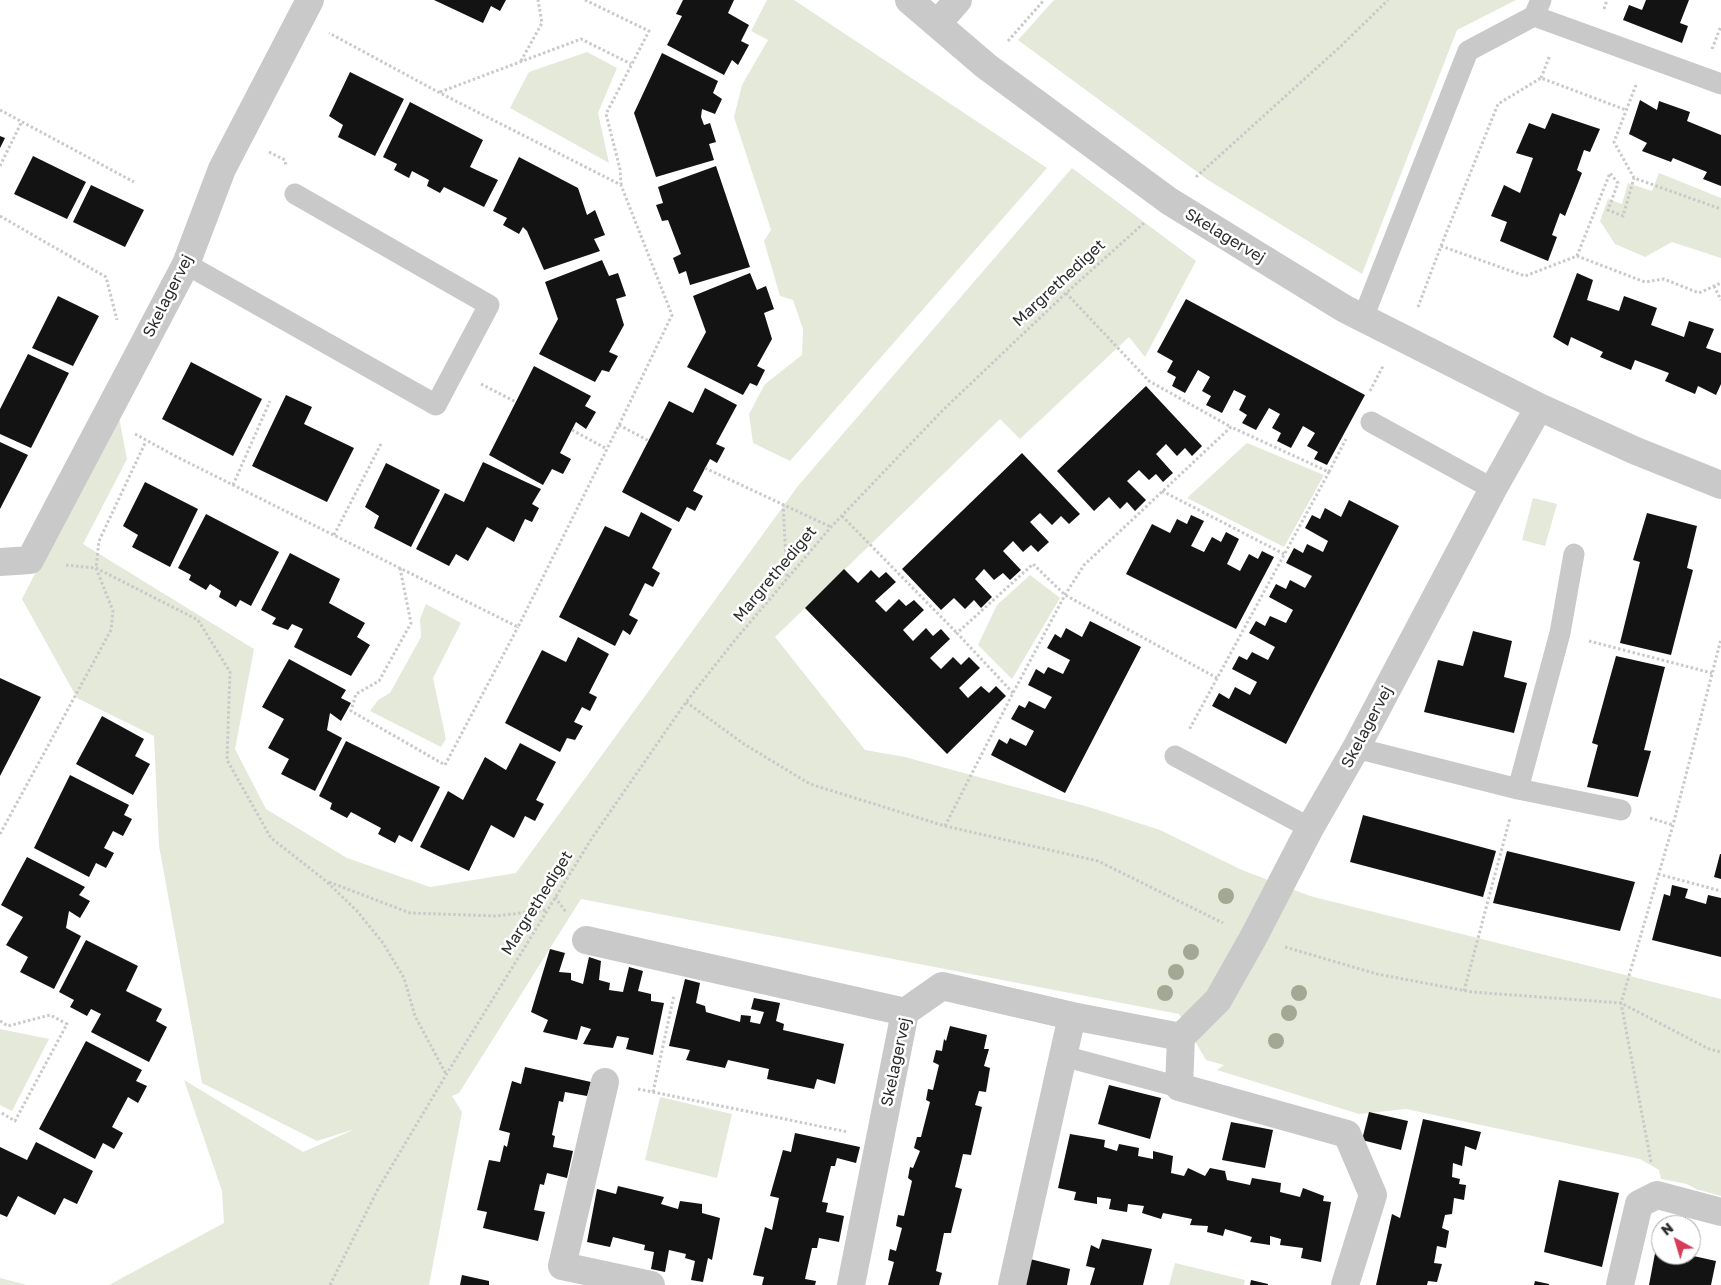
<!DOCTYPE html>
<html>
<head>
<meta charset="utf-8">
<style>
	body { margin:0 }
	#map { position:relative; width:1721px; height:1285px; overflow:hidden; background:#fff; font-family:"Golos Text",sans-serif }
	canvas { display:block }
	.north { position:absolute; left:1651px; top:1215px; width:50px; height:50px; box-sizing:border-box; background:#fff; border:1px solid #ababab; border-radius:50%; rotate:321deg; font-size:14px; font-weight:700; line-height:20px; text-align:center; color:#2c2c2c }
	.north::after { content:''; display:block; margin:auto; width:18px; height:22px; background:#d63b58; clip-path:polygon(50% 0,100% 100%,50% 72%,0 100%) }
</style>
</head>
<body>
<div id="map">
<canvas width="1721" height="1285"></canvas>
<div class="north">N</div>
</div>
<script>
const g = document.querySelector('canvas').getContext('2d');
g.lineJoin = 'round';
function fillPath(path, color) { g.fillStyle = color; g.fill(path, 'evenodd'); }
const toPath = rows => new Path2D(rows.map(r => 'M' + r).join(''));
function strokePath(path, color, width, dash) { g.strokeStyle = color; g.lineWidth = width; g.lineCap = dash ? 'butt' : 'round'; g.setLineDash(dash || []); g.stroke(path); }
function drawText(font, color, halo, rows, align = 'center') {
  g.font = font + ' "Golos Text",sans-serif'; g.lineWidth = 5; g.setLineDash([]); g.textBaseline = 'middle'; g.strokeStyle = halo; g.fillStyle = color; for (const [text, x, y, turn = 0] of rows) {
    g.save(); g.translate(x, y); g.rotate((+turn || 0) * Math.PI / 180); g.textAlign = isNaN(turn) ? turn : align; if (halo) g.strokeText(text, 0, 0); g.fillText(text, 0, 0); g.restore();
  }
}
const green = toPath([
	[767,0,794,0,1047,168,790,461,753,443,749,414,765,384,802,355,803,329,793,300,780,296,764,241,771,230,734,117,742,85,768,40,751,31],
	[1054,0,1516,0,1457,30,1362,274,1208,180,1018,40],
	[587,52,617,68,598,113,609,163,510,108,529,72],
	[1072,168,1196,261,1145,357,1129,337,1020,439,1000,419,775,637,865,750,905,757,1092,808,1160,830,1242,870,1310,896,1721,999,1721,1196,1696,1189,1687,1184,1661,1179,1659,1170,1640,1159,1406,1109,1359,1114,1217,1070,1224,1065,1206,1060,1179,1014,581,899,459,1093,452,1096,462,1112,429,1285,109,1285,224,1223,222,1191,184,1080,303,1152,355,1129,317,1141,202,1083,159,846,154,736,77,698,22,599,118,412,127,459,83,544,254,649,235,749,266,809,347,858,430,887,516,873,798,486],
	[1659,173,1721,198,1721,258,1672,242,1645,257,1615,244,1600,221,1608,199,1622,204,1628,183,1652,191],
	[1247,443,1324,475,1284,547,1187,498],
	[1533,498,1557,504,1545,546,1522,540],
	[1030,575,1060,598,1012,679,978,645,997,605],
	[426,604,461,623,433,678,446,739,441,747,370,711,378,700,390,693,421,637,420,619],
	[0,1029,49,1039,12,1111,0,1105],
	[660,1097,732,1114,717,1178,645,1160],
	[1175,1263,1245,1280,1244,1285,1169,1285],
	[0,1278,27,1285,0,1285]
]);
const building = toPath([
	[434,0,506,0,500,11,491,6,483,23],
	[683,0,734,0,728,13,749,25,741,41,749,45,738,65,732,60,724,75,667,45,682,16,676,14],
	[1646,0,1689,0,1680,23,1688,26,1682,43,1623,20,1629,5,1642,10],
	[662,53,718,81,713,93,722,99,715,114,702,109,701,117,704,125,710,123,716,142,709,144,714,160,656,177,634,113],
	[350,72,404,99,375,156,338,137,343,125,329,116],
	[1640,100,1657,110,1659,101,1690,112,1687,121,1721,135,1721,186,1703,179,1707,172,1673,158,1671,162,1642,151,1647,143,1629,134],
	[410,102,483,140,470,167,498,180,484,207,444,187,440,193,427,186,429,180,412,171,409,178,394,170,397,164,383,157],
	[1552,113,1600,129,1590,152,1584,150,1577,170,1582,173,1565,216,1560,213,1552,235,1557,237,1548,261,1500,241,1507,222,1491,216,1504,185,1520,193,1533,158,1516,153,1529,123,1545,129],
	[0,136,5,138,0,148],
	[33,156,86,182,67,219,14,194],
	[519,157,578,188,587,215,595,210,605,235,594,239,600,251,544,270,527,231,523,227,519,234,503,225,507,218,493,211],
	[716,166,750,267,690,285,686,271,679,274,673,258,681,254,668,220,662,221,656,205,663,203,658,187],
	[91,185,144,210,125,247,73,222],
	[602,260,609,276,618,273,626,296,616,299,624,325,609,352,618,356,609,372,602,370,595,382,539,354,558,319,545,282],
	[750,273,757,290,766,286,774,309,764,313,772,339,757,366,765,370,757,386,750,383,743,395,687,367,706,332,693,296],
	[1577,273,1593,280,1587,300,1619,311,1624,296,1657,308,1651,325,1684,337,1689,321,1714,329,1706,348,1721,353,1721,384,1716,395,1698,386,1695,394,1665,381,1669,373,1635,360,1631,370,1600,357,1603,352,1571,337,1568,346,1553,337],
	[58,296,99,316,73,366,32,348],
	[1186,299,1365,395,1327,465,1314,459,1318,452,1307,446,1315,433,1303,426,1291,448,1277,441,1281,433,1272,428,1280,414,1269,408,1256,430,1242,423,1247,415,1239,410,1246,396,1234,390,1222,413,1206,405,1211,396,1202,391,1210,377,1198,370,1185,393,1172,386,1176,377,1167,372,1173,361,1157,352],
	[28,354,69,373,31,448,0,434,0,409],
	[191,362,262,399,233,456,162,419],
	[534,366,591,396,585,406,596,412,586,429,576,422,560,453,571,459,563,474,552,469,543,485,489,455],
	[1146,386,1202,446,1192,456,1185,448,1177,456,1166,444,1156,454,1173,473,1163,482,1156,474,1149,480,1139,470,1127,481,1146,500,1135,511,1127,502,1120,509,1109,497,1094,511,1057,471],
	[705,388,737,405,716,444,725,448,717,463,710,459,693,491,703,496,695,511,687,507,679,522,622,492,669,401,693,413],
	[286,395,312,407,304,424,354,448,327,502,252,466],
	[0,442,28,455,0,509],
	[1022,453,1080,514,1069,524,1061,516,1052,525,1040,513,1030,522,1049,542,1038,552,1031,545,1023,552,1013,541,1003,551,1021,570,1010,580,1003,573,994,580,984,569,975,579,992,597,981,608,974,600,965,609,954,598,941,610,902,569],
	[483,462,541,489,532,504,539,508,532,522,525,519,514,542,487,527,468,561,456,554,449,566,416,549,445,493,464,502],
	[386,463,440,490,411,547,374,528,379,516,365,507],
	[145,482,198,509,170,567,132,547,138,535,123,526],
	[1349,500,1399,526,1286,744,1212,706,1219,693,1229,699,1235,687,1250,695,1257,682,1232,669,1239,656,1247,660,1252,652,1268,660,1275,647,1249,633,1256,621,1265,626,1270,616,1286,623,1293,610,1269,597,1276,584,1286,589,1290,580,1305,588,1312,576,1286,563,1294,548,1303,553,1307,544,1323,552,1328,541,1305,528,1312,515,1320,519,1325,508,1341,517],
	[641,512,672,529,652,568,660,573,653,587,645,583,629,615,638,620,630,635,623,630,615,646,559,617,605,526,629,537],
	[1647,513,1697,526,1687,568,1693,570,1671,655,1620,643,1640,562,1633,560],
	[206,514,279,552,251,606,240,600,236,607,219,597,221,591,210,584,206,590,189,580,191,575,178,568],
	[1191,515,1204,521,1191,546,1204,552,1212,537,1221,542,1226,532,1239,539,1227,564,1240,571,1249,554,1258,559,1262,551,1274,557,1236,629,1126,574,1152,524,1170,533,1177,519,1187,524],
	[290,553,340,579,329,603,365,623,357,637,370,645,351,676,294,647,303,629,292,624,288,630,272,624,276,618,261,610],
	[844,569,858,583,871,570,879,578,886,572,896,582,875,601,886,612,899,599,906,606,914,600,924,610,903,630,913,641,926,628,933,636,941,629,950,639,930,658,941,669,953,657,961,665,969,657,980,668,959,688,968,698,981,686,989,693,996,686,1006,696,947,754,805,608],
	[1090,621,1141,647,1065,793,991,755,999,739,1007,744,1010,738,1026,746,1034,731,1011,719,1019,705,1025,708,1029,701,1045,709,1052,697,1028,685,1036,669,1044,674,1048,667,1063,674,1070,660,1047,648,1055,634,1061,638,1066,628,1082,637],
	[1473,631,1512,641,1504,677,1527,683,1514,733,1424,712,1438,660,1463,666],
	[578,637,609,654,589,693,597,697,590,711,582,707,574,722,583,726,575,740,567,738,560,752,505,723,542,650,566,662],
	[1616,656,1665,667,1644,750,1651,751,1638,797,1587,787,1598,745,1592,743],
	[289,659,346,690,341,698,351,703,341,721,330,713,327,730,342,738,315,791,281,774,289,759,268,748,284,719,262,707],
	[0,678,41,697,0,776],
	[102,716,144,739,135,756,150,764,133,795,76,764],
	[346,741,440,787,412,842,399,835,395,843,378,834,381,828,351,812,347,818,330,809,332,803,319,796],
	[520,743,556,762,536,800,544,804,535,821,525,816,514,838,491,825,469,871,420,847,448,791,463,800,485,757,506,770],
	[70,775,129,805,124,815,132,819,123,836,113,831,104,848,114,853,106,868,96,863,89,877,34,848],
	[1363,815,1496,851,1483,897,1350,862],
	[1507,851,1635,882,1620,931,1493,903],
	[1720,854,1721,854,1721,879,1714,877],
	[27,857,85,887,79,895,90,901,80,918,69,911,66,928,81,936,54,989,20,972,28,957,6,945,23,917,1,905],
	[1672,885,1688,889,1685,898,1706,904,1708,895,1721,898,1721,957,1652,940,1664,894,1670,896],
	[86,940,138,966,126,991,162,1009,156,1021,167,1027,149,1062,91,1032,101,1014,91,1009,87,1016,70,1007,74,1000,59,992],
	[550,949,565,953,559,972,571,973,571,980,583,984,589,957,601,961,599,980,610,983,609,990,623,992,629,967,643,971,638,991,651,994,651,1001,664,1003,653,1055,626,1049,629,1038,617,1036,613,1048,583,1044,591,1029,581,1026,577,1040,543,1032,548,1020,531,1012],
	[685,979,700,983,696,1003,705,1006,706,1012,740,1022,741,1015,751,1016,750,1022,760,1024,764,1012,751,1009,754,998,780,1003,776,1021,784,1024,783,1030,844,1044,835,1084,817,1079,814,1089,767,1079,769,1069,728,1060,725,1068,686,1060,690,1050,669,1046],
	[950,1026,987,1035,984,1049,989,1049,984,1066,990,1068,986,1092,979,1091,975,1105,982,1107,971,1155,963,1154,955,1187,962,1189,951,1233,944,1233,936,1271,942,1273,939,1285,888,1285,894,1262,888,1260,890,1249,896,1251,902,1228,896,1226,898,1215,904,1216,912,1181,908,1178,910,1167,913,1168,920,1151,914,1148,917,1137,921,1137,930,1102,926,1100,928,1089,933,1090,939,1065,933,1062,936,1050,942,1051,944,1039,946,1041],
	[86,1041,142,1070,136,1081,147,1086,138,1103,128,1097,112,1127,123,1133,114,1149,103,1143,95,1159,39,1129],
	[525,1067,591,1082,587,1096,565,1092,563,1102,559,1101,552,1135,555,1136,553,1147,573,1151,567,1178,547,1173,544,1185,540,1184,534,1210,545,1212,538,1241,483,1228,487,1212,477,1210,489,1160,500,1162,504,1145,507,1147,510,1133,499,1130,512,1081,521,1084],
	[1109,1085,1161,1098,1150,1139,1098,1124],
	[1369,1112,1408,1121,1401,1150,1362,1140],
	[1423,1119,1481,1132,1476,1150,1465,1146,1462,1166,1453,1163,1452,1177,1460,1179,1459,1184,1466,1185,1464,1200,1454,1198,1452,1214,1445,1215,1442,1228,1449,1231,1446,1248,1437,1246,1434,1263,1442,1264,1437,1282,1428,1281,1427,1285,1376,1285,1392,1214,1400,1218],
	[1231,1122,1273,1130,1265,1168,1222,1160],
	[795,1133,860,1147,856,1163,837,1158,835,1166,831,1166,822,1202,828,1203,826,1212,844,1216,839,1242,819,1238,817,1248,812,1248,805,1279,816,1281,815,1285,762,1285,764,1277,753,1275,765,1227,772,1230,779,1198,770,1196,783,1150,791,1152],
	[1070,1134,1105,1140,1104,1147,1117,1151,1119,1144,1139,1148,1138,1156,1153,1159,1153,1151,1173,1156,1171,1173,1184,1176,1188,1168,1205,1176,1210,1168,1225,1171,1227,1180,1250,1185,1252,1178,1281,1183,1280,1192,1300,1197,1303,1188,1324,1196,1323,1201,1331,1202,1321,1262,1301,1258,1303,1248,1280,1245,1281,1239,1270,1236,1270,1245,1250,1242,1252,1237,1225,1229,1223,1236,1207,1232,1208,1226,1190,1225,1192,1219,1163,1213,1161,1219,1142,1213,1144,1206,1128,1204,1127,1212,1109,1209,1111,1199,1097,1197,1097,1204,1074,1200,1076,1192,1058,1188],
	[36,1142,93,1171,77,1204,64,1198,55,1215,18,1196,7,1217,0,1214,0,1147,27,1160],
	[1559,1180,1619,1193,1602,1267,1544,1252],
	[618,1186,664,1197,661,1204,678,1209,680,1201,702,1204,702,1213,720,1218,712,1260,708,1258,703,1282,691,1280,695,1261,685,1258,686,1254,669,1250,665,1272,651,1269,654,1252,644,1250,645,1245,613,1237,610,1247,587,1242,597,1189,616,1194],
	[1102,1239,1152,1249,1143,1285,1090,1285,1095,1268,1086,1266,1091,1245,1099,1249],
	[1656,1248,1661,1249,1661,1255,1689,1255,1716,1261,1711,1285,1649,1285],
	[1030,1259,1070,1269,1067,1285,1023,1285],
	[462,1275,489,1281,489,1285,460,1285],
	[1251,1280,1268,1284,1268,1285,1250,1285],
	[1535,1281,1549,1284,1549,1285,1534,1285]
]);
const path = toPath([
	[585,0,649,31,606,114,620,169,621,184],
	[1604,9,1607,0],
	[1008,41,1044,0],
	[1712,49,1721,26],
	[521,61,542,23,538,0],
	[1541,78,1550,55],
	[1636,85,1614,142,1634,178,1721,209],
	[440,92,581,39,631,64],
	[0,110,134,182],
	[269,152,285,160,286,166],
	[0,166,22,121],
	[1196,177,1341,46,1388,0],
	[0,216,106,277,117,320],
	[1441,246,1498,104,1541,78,1626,110],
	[1577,256,1610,173,1618,183,1608,210,1623,216,1634,178],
	[1714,286,1721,300],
	[1066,293,1149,381,1231,427],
	[1418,307,1441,246,1525,276,1577,256,1645,282,1664,279,1699,293,1721,283],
	[481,384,516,402],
	[1370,391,1383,366],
	[619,425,649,441],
	[572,430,607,449],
	[135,434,177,457,518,627,619,425,672,315,621,185,440,93,329,33],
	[705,468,831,527],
	[1329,472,1346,439],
	[233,485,270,401],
	[1162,491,1284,554],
	[783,504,787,578],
	[842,516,957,633],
	[334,535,381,444],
	[66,565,96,568,198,620,230,672,227,760,271,838,326,881,357,911,383,943,404,978,415,1016,446,1074],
	[400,568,411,623,379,681,356,694,351,711,445,765,518,627],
	[1589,641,1712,673],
	[1013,693,957,633,1033,564,1065,595,1217,678],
	[686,702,744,744,810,784,945,826,1098,861,1223,923],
	[1650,818,1673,825],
	[945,826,1013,693,1065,595,1084,565,1231,427,1329,472,1189,730],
	[0,834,111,630,113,611,96,568,99,541,146,441],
	[1658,874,1721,891],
	[329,882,410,913,496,916,546,910],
	[555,897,566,912],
	[1285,947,1377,974,1472,992,1621,1003,1709,1049,1721,1052],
	[1464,991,1510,818],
	[0,1021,8,1026,50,1015,67,1024,15,1121,0,1112],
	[638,1089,848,1132],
	[653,1092,674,995],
	[1651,1162,1621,1003,1673,825,1721,639],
	[330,1285,378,1189,446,1075,592,838,686,702,735,640,831,527,943,410,1066,293,1144,223]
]);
const service = toPath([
	[1534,16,1721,84],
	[186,264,436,405,489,305,295,194],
	[1363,318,1468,51,1534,16,1541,0],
	[1371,422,1493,489],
	[1356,748,1518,789,1621,810],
	[1175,756,1310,828],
	[1518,789,1560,633,1574,554],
	[1063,1056,1179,1087]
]);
const minor = toPath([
	[909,0,986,66,1169,201,1345,309,1539,407,1636,451,1721,485],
	[937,24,958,0],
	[0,562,30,560,186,264,222,169,310,0],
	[586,940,905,1012],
	[1181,1037,1179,1087,1347,1134,1373,1195,1345,1285],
	[605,1082,562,1266,651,1285],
	[851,1285,905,1012,942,986,1072,1016],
	[1012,1285,1072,1016,1181,1037,1218,1000,1253,938,1310,828,1356,748,1493,489,1539,407],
	[1620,1285,1639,1204,1657,1195,1721,1212]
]);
const trees = [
	[1226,896],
	[1191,952],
	[1176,972],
	[1165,993],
	[1299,993],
	[1289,1013],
	[1276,1041]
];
const streetNames = [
	["Skelagervej",1225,236,31],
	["Margrethediget",1059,283,-43],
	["Skelagervej",168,296,-63],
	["Margrethediget",775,574,-50],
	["Skelagervej",1367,727,-62],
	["Margrethediget",537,903,-58],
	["Skelagervej",896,1062,-78]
];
fillPath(green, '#e4e9da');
fillPath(building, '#131313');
strokePath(path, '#c9c9c9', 3, [2.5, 2.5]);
strokePath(service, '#c9c9c9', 21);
strokePath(minor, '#c9c9c9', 28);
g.fillStyle = '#a1a994';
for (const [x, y] of trees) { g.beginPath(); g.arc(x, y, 8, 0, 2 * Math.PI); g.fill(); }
drawText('16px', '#2c2c2c', '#fff', streetNames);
</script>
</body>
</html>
